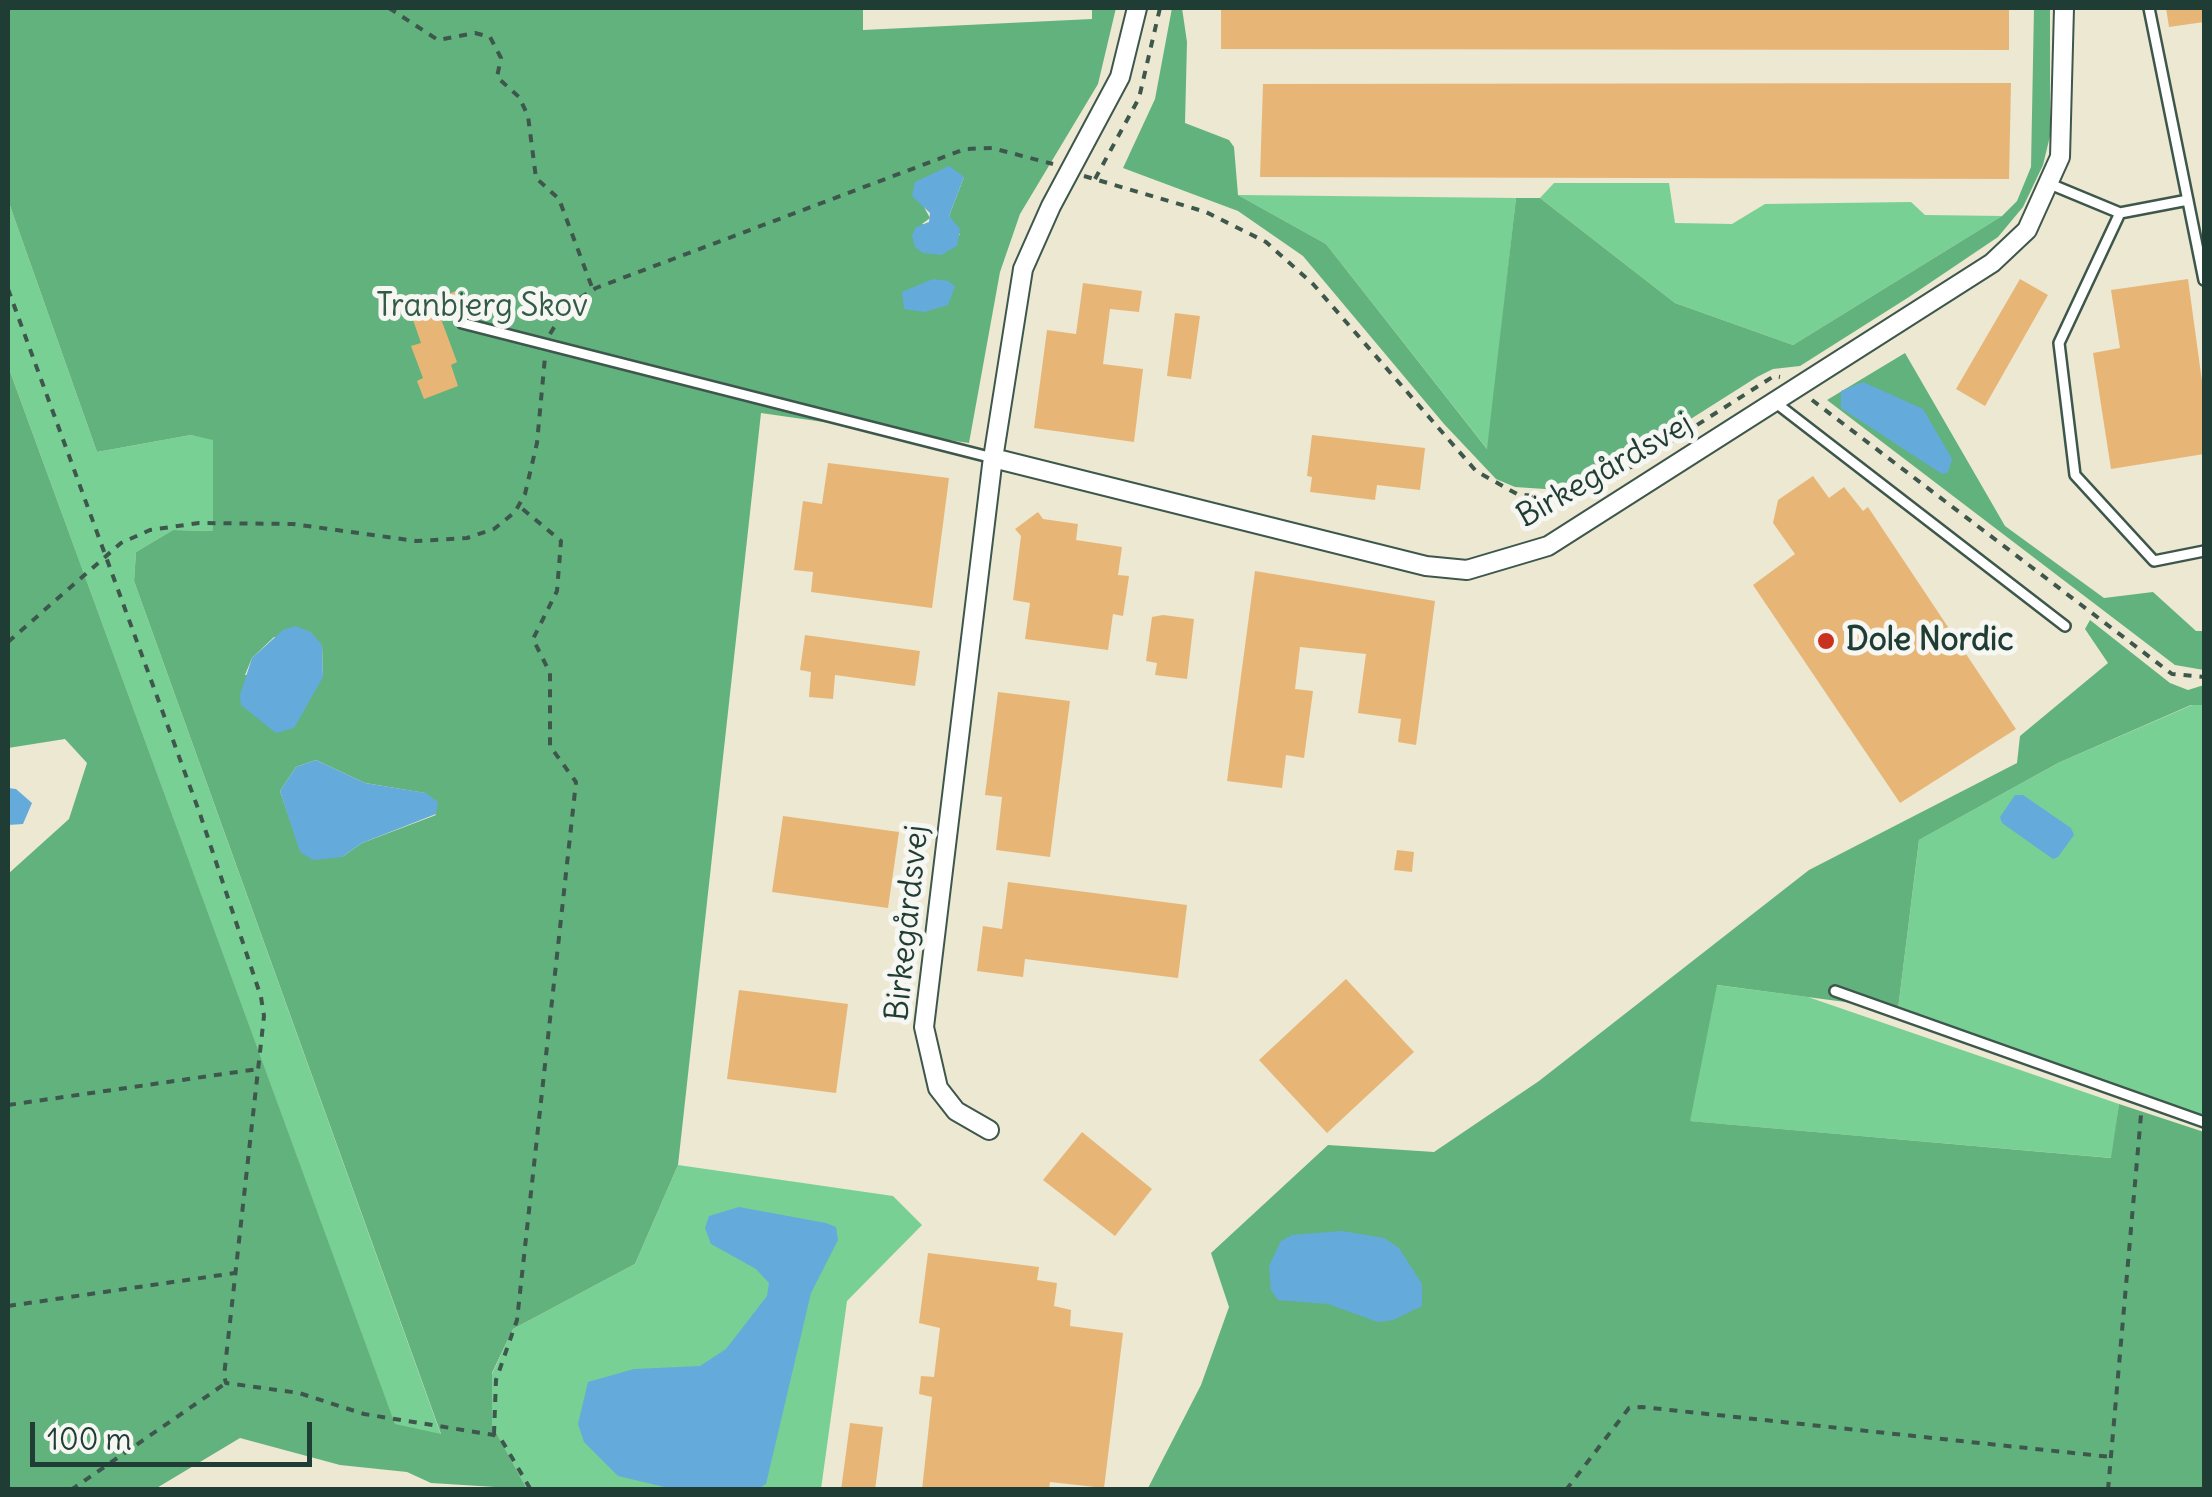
<!DOCTYPE html>
<html>
<head>
<meta charset="utf-8">
<style>
	body { margin:0 }
	#map { position:relative; width:2212px; height:1497px; overflow:hidden; background:#ece8d1; font-family:Delius,sans-serif }
	canvas { display:block }
	.frame { position:absolute; inset:0; border:10px solid #1f3d34; pointer-events:none }
	.scale { position:absolute; left:30px; top:1422px; width:282px; height:45px; box-sizing:border-box; border:5px solid #1f3d34; border-top:0; padding-left:12px; font-size:30px; line-height:35px; white-space:nowrap; color:#1f3d34; -webkit-text-stroke:8px #f6f6f2; paint-order:stroke }
</style>
</head>
<body>
<div id="map">
<canvas width="2212" height="1497"></canvas>
<div class="frame"></div>
<div class="scale">100 m</div>
</div>
<script>
const g = document.querySelector('canvas').getContext('2d');
g.lineJoin = 'round';
function fillPath(path, color) { g.fillStyle = color; g.fill(path, 'evenodd'); }
const toPath = rows => new Path2D(rows.map(r => 'M' + r).join(''));
function strokePath(path, color, width, dash) { g.strokeStyle = color; g.lineWidth = width; g.lineCap = dash ? 'butt' : 'round'; g.setLineDash(dash || []); g.stroke(path); }
function drawText(font, color, halo, rows, align = 'center') {
  g.font = font + ' Delius,sans-serif'; g.lineWidth = 10; g.setLineDash([]); g.textBaseline = 'middle'; g.strokeStyle = halo; g.fillStyle = color; for (const [text, x, y, turn = 0] of rows) {
    g.save(); g.translate(x, y); g.rotate((+turn || 0) * Math.PI / 180); g.textAlign = isNaN(turn) ? turn : align; if (halo) g.strokeText(text, 0, 0); g.fillText(text, 0, 0); g.restore();
  }
}
const green = toPath([
	[1554,183,1669,183,1675,223,1732,224,1765,204,1911,202,1925,215,2002,216,1793,345,1675,303,1540,198],
	[1238,195,1516,198,1488,450,1326,244],
	[8,200,97,452,191,435,213,439,213,531,173,530,136,552,134,581,441,1435,395,1425,8,366],
	[2192,705,2204,705,2204,1116,1898,1009,1919,840,2058,763],
	[1716,985,1808,997,2119,1104,2112,1158,1689,1121],
	[678,1165,893,1196,922,1225,847,1301,821,1489,527,1489,492,1425,492,1374,513,1329,635,1264]
]);
const forest = toPath([
	[8,8,863,8,863,30,1092,19,1092,8,1116,8,1098,84,1020,214,1000,272,969,443,761,413,678,1165,635,1264,513,1329,492,1373,492,1425,527,1489,431,1483,407,1472,340,1465,240,1438,155,1489,8,1489,8,874,69,819,87,763,65,739,8,748,8,366,395,1424,441,1434,134,581,136,552,173,530,213,531,213,440,191,435,97,452,8,200],
	[964,177,949,216,960,235,922,224,930,218,924,207],
	[274,637,322,645,323,677,245,675,252,658],
	[316,760,365,783,425,793,436,815,362,843,342,857,301,852,280,791,296,767],
	[1172,8,1182,8,1187,42,1185,123,1229,140,1234,147,1238,195,1326,244,1487,449,1516,198,1540,198,1675,303,1793,345,2002,216,2017,201,2031,167,2034,8,2050,8,2050,136,2043,165,2023,207,1998,237,1909,297,1800,366,1773,369,1757,377,1588,484,1560,490,1515,487,1496,479,1444,424,1303,256,1238,211,1123,168,1155,99],
	[1905,353,2005,526,2104,598,2153,592,2196,631,2204,631,2204,670,2175,665,1827,400],
	[2090,620,2170,683,2188,690,2204,685,2204,705,2191,705,2058,763,1919,840,1898,1009,1717,985,1690,1121,2111,1158,2119,1104,2204,1132,2204,1489,1147,1490,1201,1385,1229,1307,1211,1253,1328,1145,1434,1152,1539,1081,1809,870,2017,763,2020,736,2108,663,2085,629]
]);
const water = toPath([
	[949,166,964,177,949,216,960,229,957,246,941,255,923,253,915,247,912,236,916,227,929,222,930,213,912,196,915,182],
	[933,279,948,281,955,286,948,305,924,312,904,309,902,292],
	[1863,382,1923,409,1952,459,1948,472,1942,474,1841,408,1841,391],
	[295,626,311,632,322,645,323,677,294,728,276,733,241,705,240,695,252,658,283,630],
	[316,760,365,783,426,793,438,802,436,814,362,843,342,857,313,860,300,852,280,791,296,767],
	[8,788,16,789,32,803,23,824,8,825],
	[2015,795,2023,795,2071,828,2074,835,2058,857,2053,859,2002,823,2000,817],
	[739,1207,826,1223,836,1227,838,1240,811,1293,766,1484,758,1489,677,1490,618,1476,584,1442,578,1424,588,1382,634,1369,700,1366,726,1349,767,1296,769,1283,756,1269,711,1244,705,1228,709,1216],
	[1342,1231,1384,1238,1399,1248,1422,1284,1422,1306,1393,1320,1378,1322,1328,1304,1278,1300,1271,1290,1269,1266,1281,1241,1292,1235]
]);
const building = toPath([
	[1221,8,2009,8,2009,50,1221,49],
	[2166,8,2204,8,2204,22,2169,27],
	[2011,83,2009,179,1260,177,1263,84],
	[2020,279,2048,295,1985,406,1956,389],
	[2188,279,2204,396,2204,454,2111,469,2093,353,2120,348,2111,290],
	[1083,283,1142,291,1139,312,1110,309,1103,364,1143,369,1134,442,1034,428,1047,330,1076,334],
	[456,291,463,311,441,319,457,362,451,365,458,386,424,399,417,381,423,378,411,346,421,343,412,317,432,309,429,301],
	[1175,313,1200,316,1191,379,1167,376],
	[1312,435,1425,448,1420,490,1377,485,1375,500,1310,492,1312,477,1307,476],
	[828,463,949,478,932,608,811,592,813,572,794,570,803,501,822,504],
	[1813,476,1829,498,1844,487,1863,511,1868,507,2016,729,1900,803,1753,585,1795,554,1773,523,1778,500],
	[1038,512,1043,519,1078,524,1076,540,1122,547,1118,575,1129,576,1123,616,1113,614,1108,650,1025,639,1030,603,1013,600,1021,536,1015,529],
	[1255,571,1435,601,1416,745,1398,742,1401,719,1358,713,1366,654,1300,647,1295,689,1313,691,1304,758,1286,755,1282,788,1227,781],
	[1163,615,1194,619,1187,679,1155,675,1157,663,1146,661,1152,617],
	[805,635,920,651,915,686,835,675,833,699,809,697,811,672,800,670],
	[998,692,1070,701,1050,857,996,850,1002,797,985,795],
	[783,816,899,832,888,908,772,892],
	[1397,850,1414,852,1412,872,1394,870],
	[1008,882,1187,905,1178,978,1025,959,1023,977,977,971,983,926,1002,929],
	[1346,979,1414,1052,1327,1133,1259,1060],
	[739,990,848,1004,836,1093,727,1079],
	[1082,1132,1152,1189,1115,1236,1043,1180],
	[928,1253,1039,1267,1037,1280,1057,1283,1054,1306,1071,1310,1070,1326,1123,1333,1104,1488,1050,1482,1049,1490,922,1490,932,1397,919,1394,921,1376,934,1377,940,1328,919,1323],
	[850,1423,883,1427,875,1490,841,1490]
]);
const path = toPath([
	[389,8,438,40,475,33,490,37,501,58,497,77,519,97,528,116,536,178,559,199,593,290],
	[1084,176,1206,212,1266,242,1313,284,1476,471,1517,494,1552,498,1601,486,1774,376,1780,377],
	[1095,179,1139,98,1160,8],
	[8,289,200,814,261,997,264,1016,224,1376,226,1383,299,1393,364,1414,494,1435,501,1439,531,1490],
	[550,334,567,306,596,288,965,149,992,148,1053,164],
	[1812,400,2172,674,2204,677],
	[8,642,121,543,150,530,199,523,293,524,416,541,467,538,494,529,515,512,525,494,537,443,545,357],
	[8,1105,258,1069],
	[8,1306,235,1273],
	[494,1434,496,1380,517,1320,576,782,550,746,550,673,533,639,557,591,561,541,519,506],
	[71,1490,226,1383],
	[1566,1490,1629,1408,1642,1407,2111,1457],
	[2108,1490,2141,1115]
]);
const lane = toPath([
	[2149,8,2204,280],
	[2050,184,2120,213,2059,343,2075,475,2154,561,2204,551],
	[2120,213,2188,200],
	[462,323,993,458],
	[1776,403,2065,626],
	[1835,991,2204,1122]
]);
const street = toPath([
	[993,458,1426,566,1467,570,1548,546,1992,263,2027,230,2060,157,2064,8],
	[989,1130,956,1111,938,1088,924,1027,992,465,1023,269,1051,206,1120,77,1137,8]
]);
const markers = [
	[1826,641,10,"#c8321e"]
];
const parkNames = [
	["Tranbjerg Skov",482,307]
];
const streetNames = [
	["Birkegårdsvej",1605,471,-30],
	["Birkegårdsvej",908,923,-84]
];
const poiNames = [
	["Dole Nordic",1846,641]
];
fillPath(green, '#79d094');
fillPath(forest, '#62b27e');
fillPath(water, '#64abdb');
fillPath(building, '#e7b677');
strokePath(lane, '#3e574c', 14);
strokePath(street, '#3e574c', 22);
strokePath(path, '#3e574c', 4, [8, 8]);
strokePath(lane, '#fff', 9);
strokePath(street, '#fff', 18);
for (const [x, y, r, color] of markers) { const dot = new Path2D(); dot.arc(x, y, r, 0, 2 * Math.PI); g.fillStyle = color; g.fill(dot); strokePath(dot, '#f6f6f2', 4); }
drawText('32px', '#315a47', '#f6f6f2', parkNames);
drawText('32px', '#1f3d34', '#f6f6f2', streetNames);
drawText('bold 32px', '#1f3d34', '#f6f6f2', poiNames, 'left');
</script>
</body>
</html>
